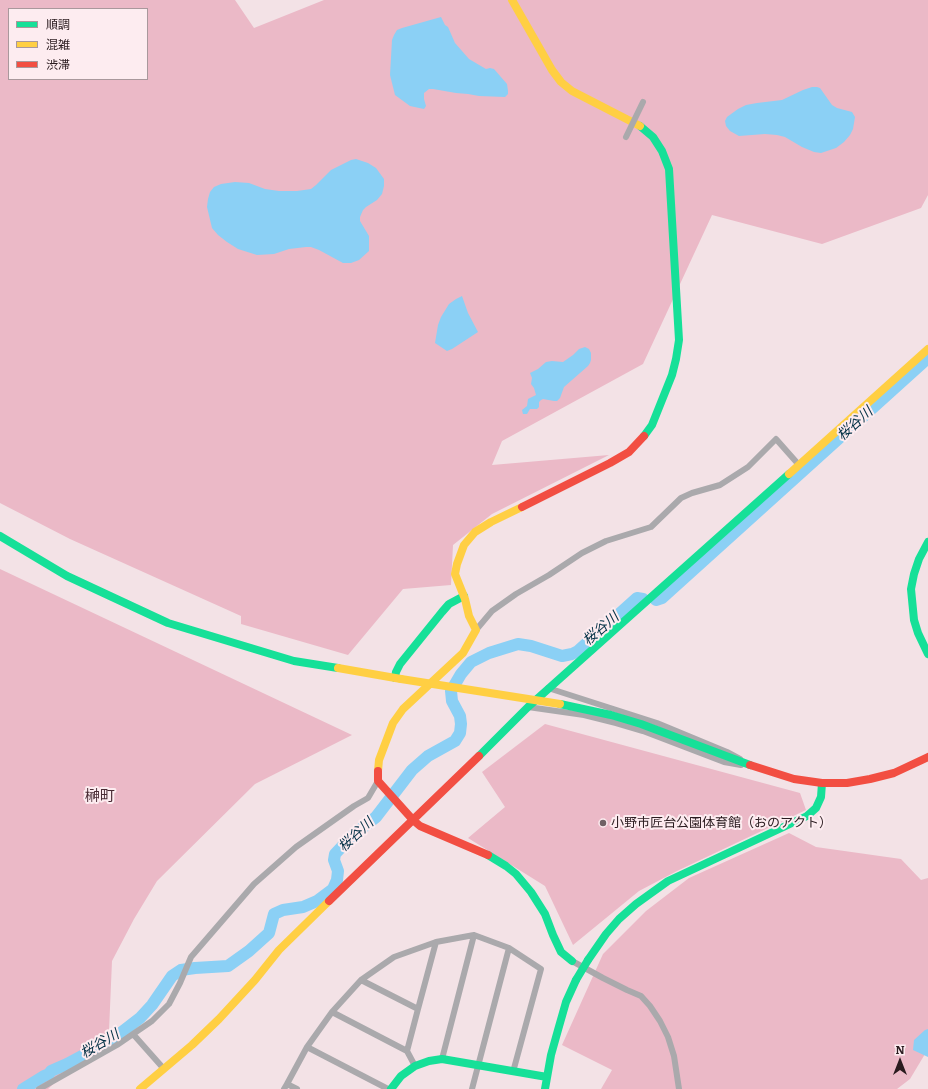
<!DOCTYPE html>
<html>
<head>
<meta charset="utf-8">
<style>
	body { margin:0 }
	#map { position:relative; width:928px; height:1089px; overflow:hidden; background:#f3e2e6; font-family:Literata,"Noto Sans JP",serif }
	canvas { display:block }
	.legend { position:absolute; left:8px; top:8px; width:140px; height:72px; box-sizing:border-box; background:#fdecf0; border:1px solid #a9989c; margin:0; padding:5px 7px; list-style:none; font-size:12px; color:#2a1b1f }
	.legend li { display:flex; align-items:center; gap:8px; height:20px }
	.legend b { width:20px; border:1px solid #a9989c }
	.north { position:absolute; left:880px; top:1041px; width:40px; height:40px; -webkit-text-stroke:3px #fdecf0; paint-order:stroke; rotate:0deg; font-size:11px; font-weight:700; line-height:16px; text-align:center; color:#2a1b1f }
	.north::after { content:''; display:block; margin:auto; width:14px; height:18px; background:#2a1b1f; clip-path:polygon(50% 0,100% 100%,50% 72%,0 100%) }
</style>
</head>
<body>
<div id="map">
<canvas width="928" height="1089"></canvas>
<ul class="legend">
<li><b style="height:5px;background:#16e098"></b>順調</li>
<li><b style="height:5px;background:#ffcf43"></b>混雑</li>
<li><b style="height:5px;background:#f24e42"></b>渋滞</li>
</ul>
<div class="north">N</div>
</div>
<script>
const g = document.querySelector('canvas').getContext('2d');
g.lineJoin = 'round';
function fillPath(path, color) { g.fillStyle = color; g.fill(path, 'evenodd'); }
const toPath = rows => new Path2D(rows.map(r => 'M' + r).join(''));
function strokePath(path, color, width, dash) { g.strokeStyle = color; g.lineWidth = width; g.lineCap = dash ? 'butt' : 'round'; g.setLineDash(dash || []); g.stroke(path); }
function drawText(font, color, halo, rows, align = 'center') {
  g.font = font + ' Literata,"Noto Sans JP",serif'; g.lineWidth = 4; g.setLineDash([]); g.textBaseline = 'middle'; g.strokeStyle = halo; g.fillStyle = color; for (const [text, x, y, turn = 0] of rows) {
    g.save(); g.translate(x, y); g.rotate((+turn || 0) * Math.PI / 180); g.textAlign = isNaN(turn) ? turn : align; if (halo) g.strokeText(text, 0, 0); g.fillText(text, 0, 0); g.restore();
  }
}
const green = toPath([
	[0,0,235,0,254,28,324,0,928,0,928,195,921,208,822,244,712,215,643,364,502,441,492,465,609,455,492,514,453,545,451,585,403,589,348,655,241,624,241,616,70,539,0,503],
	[9,9,147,9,147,79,9,79],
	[0,569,352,735,255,784,157,881,134,919,112,961,109,1031,48,1089,0,1089],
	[545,724,800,793,806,810,677,871,639,891,573,945,545,886,468,838,505,807,482,772],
	[789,833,816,847,901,859,921,880,928,878,928,1049,910,1079,897,1089,601,1089,612,1070,562,1045,603,954,646,911,689,878]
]);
const water = toPath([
	[441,17,445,25,448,27,455,43,469,59,486,69,490,68,494,69,507,84,508,91,508,94,505,97,479,96,468,94,456,93,433,89,429,89,424,93,424,99,426,106,424,109,410,106,395,95,390,75,392,40,394,35,397,30,402,28],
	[812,87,817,87,820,88,832,105,837,108,852,112,855,117,853,129,850,135,844,142,836,148,821,153,814,152,802,147,785,137,777,135,765,134,739,136,730,131,726,126,725,121,727,117,738,109,746,105,757,103,782,100,803,90],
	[356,159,368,163,376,168,384,179,384,186,382,194,377,200,366,207,363,210,360,217,360,221,369,236,369,251,359,260,351,263,343,263,319,250,311,247,306,247,289,249,274,254,257,255,238,249,227,242,218,235,212,228,207,207,208,199,210,192,214,187,221,184,235,182,249,183,265,189,279,191,297,191,311,189,316,185,331,170,351,160],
	[462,296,468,313,478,332,452,349,447,351,435,343,438,325,441,317,449,304,456,299],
	[585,347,589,349,591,353,591,360,590,363,588,366,564,387,560,398,557,401,554,401,543,399,541,400,539,402,539,407,537,409,530,409,527,414,523,414,522,410,527,406,528,399,536,395,534,388,531,384,532,378,530,373,538,369,546,362,552,361,563,362,573,355,579,349],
	[928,1029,928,1057,913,1050,914,1040,925,1030]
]);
const river = toPath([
	[656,600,662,598,928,358],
	[23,1089,44,1076,49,1074,51,1071,67,1064,110,1041,118,1035,140,1018,152,1005,172,976,181,970,195,968,228,966,249,951,269,933,274,914,283,910,303,907,317,901,333,889,337,880,338,871,334,860,335,854,350,838,376,817,412,770,428,756,455,741,460,733,461,724,460,716,452,701,451,691,461,674,471,662,489,653,518,644,531,646,562,656,572,654,578,651,637,598,643,599]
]);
const street = toPath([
	[476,630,492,611,516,594,549,575,582,553,606,541,651,527,681,498,692,493,720,485,748,467,776,439,799,465],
	[548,688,657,723,727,752,740,759],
	[528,707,584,715,616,723,643,731,724,762,741,765],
	[572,961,603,978,627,990,641,996,650,1006,660,1021,668,1037,674,1056,679,1089],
	[361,980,418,1009,407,1051],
	[418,1009,436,942],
	[332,1012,407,1051,415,1066],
	[133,1034,164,1069],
	[307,1047,388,1089],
	[442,1059,474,935],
	[287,1084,307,1047,332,1012,361,980,394,957,436,942,474,935,509,948,541,969,513,1072],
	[39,1089,117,1045,152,1021,169,1004,180,983,191,957,254,884,296,847,354,806,368,798,378,781],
	[284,1089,287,1084,297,1089],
	[472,1089,509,948]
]);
const fast = toPath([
	[640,126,653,137,662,151,669,169,679,340,676,359,672,375,652,425,644,436],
	[0,536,67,576,168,623,294,661,338,668],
	[928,542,919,559,914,574,911,589,914,620,918,633,928,654],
	[395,678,396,672,400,664,442,612,449,604,464,596],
	[560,704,611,715,641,724,750,765],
	[479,756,528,707,789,474],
	[488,855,506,866,516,874,531,892,545,914,553,935,561,952,572,961],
	[588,960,606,934,619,919,636,904,668,881,807,816,816,808,821,797,822,783],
	[391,1089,401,1076,415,1066,429,1061,442,1059,547,1077],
	[545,1089,551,1055,558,1030,566,1002,576,980]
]);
const slow = toPath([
	[512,0,552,70,561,82,572,91,640,126],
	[789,474,928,349],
	[338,668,401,679],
	[378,771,379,760,393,723,403,709,463,653,476,630,469,616,465,599,455,574,457,564,464,545,475,532,491,522,522,507],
	[140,1089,192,1045,219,1019,255,980,279,950,329,901]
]);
const jam = toPath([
	[522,507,610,463,629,452,644,436],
	[750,765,794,779,822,783,847,783,870,779,894,773,928,757],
	[378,771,378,781,413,820,420,826,488,855],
	[329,901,479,756]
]);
const streetBridge = toPath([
	[626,137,643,102]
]);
const fastBridge = toPath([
	[576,980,588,960]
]);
const slowBridge = toPath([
	[401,679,560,704]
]);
const markers = [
	[603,823,4,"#706165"]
];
const poiNames = [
	["小野市匠台公園体育館（おのアクト）",611,823]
];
const waterNames = [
	["桜谷川",855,424,-42],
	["桜谷川",601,629,-41],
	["桜谷川",356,835,-43],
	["桜谷川",100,1044,-31]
];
const quarterNames = [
	["榊町",100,797]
];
fillPath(green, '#ebb9c7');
fillPath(water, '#8bd0f5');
strokePath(river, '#8bd0f5', 12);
strokePath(street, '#aaa9ac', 6);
strokePath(fast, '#16e098', 8);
strokePath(slow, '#ffcf43', 8);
strokePath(jam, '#f24e42', 8);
strokePath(streetBridge, '#aaa9ac', 6);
strokePath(fastBridge, '#16e098', 8);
strokePath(slowBridge, '#ffcf43', 8);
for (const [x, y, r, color] of markers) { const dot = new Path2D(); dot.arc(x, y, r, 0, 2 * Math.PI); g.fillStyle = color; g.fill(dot); strokePath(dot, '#fdecf0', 1.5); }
drawText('13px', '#2a1b1f', '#fdecf0', poiNames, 'left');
drawText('italic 14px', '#002f44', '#fdecf0', waterNames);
drawText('15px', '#482a33', '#fdecf0', quarterNames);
</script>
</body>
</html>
